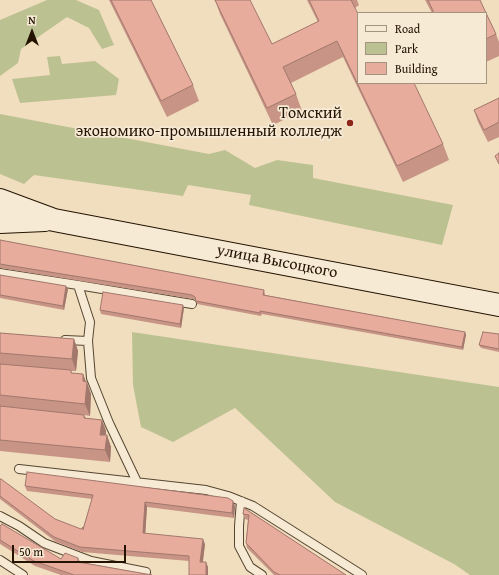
<!DOCTYPE html>
<html>
<head>
<meta charset="utf-8">
<style>
	body { margin:0 }
	#map { position:relative; width:499px; height:575px; overflow:hidden; background:#f1debf; font-family:"Gentium Book Plus",serif }
	canvas { display:block }
	.legend { position:absolute; left:357px; top:12px; width:130px; height:72px; box-sizing:border-box; background:#f6ead5; border:1px solid #a29480; margin:0; padding:5px 7px; list-style:none; font-size:12px; color:#231300 }
	.legend li { display:flex; align-items:center; gap:8px; height:20px }
	.legend b { width:20px; border:1px solid #a29480 }
	.north { position:absolute; left:12px; top:12px; width:40px; height:40px; -webkit-text-stroke:3px #f6ead5; paint-order:stroke; rotate:0deg; font-size:11px; font-weight:700; line-height:16px; text-align:center; color:#231300 }
	.north::after { content:''; display:block; margin:auto; width:14px; height:18px; background:#231300; clip-path:polygon(50% 0,100% 100%,50% 72%,0 100%) }
	.scale { position:absolute; left:12px; top:545px; width:114px; height:18px; box-sizing:border-box; border:2px solid #231300; border-top:0; padding-left:5px; font-size:12px; line-height:14px; white-space:nowrap; color:#231300; -webkit-text-stroke:3px #f6ead5; paint-order:stroke }
</style>
</head>
<body>
<div id="map">
<canvas width="499" height="575"></canvas>
<ul class="legend">
<li><b style="height:5px;background:#f6ead5"></b>Road</li>
<li><b style="height:11px;background:#bcc191"></b>Park</li>
<li><b style="height:11px;background:#e7ac9c"></b>Building</li>
</ul>
<div class="north">N</div>
<div class="scale">50 m</div>
</div>
<script>
const g = document.querySelector('canvas').getContext('2d');
g.lineJoin = 'round';
function fillPath(path, color) { g.fillStyle = color; g.fill(path, 'evenodd'); }
const toPath = rows => new Path2D(rows.map(r => 'M' + r).join(''));
function strokePath(path, color, width, dash) { g.strokeStyle = color; g.lineWidth = width; g.lineCap = dash ? 'butt' : 'round'; g.setLineDash(dash || []); g.stroke(path); }
function drawText(font, color, halo, rows, align = 'center') {
  g.font = font + ' "Gentium Book Plus",serif'; g.lineWidth = 3.5; g.setLineDash([]); g.textBaseline = 'middle'; g.strokeStyle = halo; g.fillStyle = color; for (const [text, x, y, turn = 0] of rows) {
    g.save(); g.translate(x, y); g.rotate((+turn || 0) * Math.PI / 180); g.textAlign = isNaN(turn) ? turn : align; if (halo) g.strokeText(text, 0, 0); g.fillText(text, 0, 0); g.restore();
  }
}
const green = toPath([
	[47,0,76,0,99,10,114,45,102,49,89,28,67,17,21,49,18,63,0,76,0,20],
	[60,56,62,64,95,61,119,79,116,95,20,103,12,79,50,75,47,57],
	[0,114,209,154,225,150,255,168,277,160,313,165,313,178,453,205,442,245,249,205,251,195,188,185,183,196,34,175,24,184,0,174],
	[132,332,499,387,499,575,470,575,454,564,335,502,235,408,173,442,141,427,133,385]
]);
const service = toPath([
	[0,273,78,285,192,304],
	[78,285,90,322,88,341,91,378,109,423,137,482],
	[65,340,88,341],
	[19,469,206,490,228,496,253,506,362,575],
	[241,501,239,526,239,546,250,567,262,575],
	[0,516,19,526,44,543,91,561,146,572],
	[0,560,23,575]
]);
const secondary = toPath([
	[0,200,54,220,499,305],
	[0,222,45,220]
]);
const wall = toPath([
	[109,0,151,0,193,85,199,101,167,117],
	[215,0,272,44,318,22,307,0,357,0,359,5,355,8,358,83,443,144,449,160,403,182,343,57,291,83,296,94,302,111,273,125,220,14],
	[425,0,480,0,486,13,432,13],
	[486,13,496,34,499,42,499,56,486,62],
	[499,98,499,137,488,142,478,122,474,110],
	[0,240,264,290,265,294,265,295,465,332,466,335,463,350,262,314,261,316,197,304,196,300,193,299,0,268],
	[0,275,68,289,64,310,0,298],
	[184,308,181,328,101,314,100,310],
	[0,333,74,339,78,351,76,371,71,371,72,373,83,374,91,394,90,416,84,415,86,418,102,420,106,431,106,435,107,435,111,447,110,462,0,451],
	[499,334,499,352,481,348,479,345],
	[0,479,55,519,81,529,83,528,92,499,27,491,25,486,235,506,234,518,147,507,145,534,205,544,203,562,208,567,189,561,82,552,56,542,0,499],
	[244,508,346,575,274,575,247,548,246,543,248,520,245,519,243,514],
	[0,526,61,559,78,558,80,562,152,575,61,575,35,566,0,544]
]);
const shadedWall = toPath([
	[66,286,68,289,64,310,63,306],
	[183,305,184,308,181,328,180,324],
	[465,332,466,335,463,350,462,347],
	[74,339,78,351,76,371,72,359],
	[83,374,87,385,87,382,91,394,90,416,85,404,83,381],
	[102,420,106,431,104,446,100,435],
	[107,435,111,447,110,462,105,450],
	[233,501,235,506,234,518,232,513],
	[145,502,147,507,145,538,143,533],
	[203,539,205,544,202,567,200,562],
	[206,562,208,567,208,575,206,575]
]);
const building = toPath([
	[111,0,151,0,193,85,161,101,111,0],
	[215,0,250,0,272,44,319,21,309,0,351,0,358,14,358,83,414,83,443,144,397,166,337,41,283,67,296,94,267,108,215,0],
	[428,0,480,0,486,13,434,13,428,0],
	[486,13,496,34,486,39,486,13],
	[499,98,499,122,484,130,474,110,499,98],
	[499,153,499,164,495,156,499,153],
	[0,240,264,290,263,295,465,332,462,347,260,311,260,313,196,301,195,297,192,295,0,264,0,240],
	[0,275,66,286,63,306,0,295,0,275],
	[103,292,183,305,180,324,100,310,103,292],
	[483,332,499,334,499,349,479,345,483,332],
	[0,333,74,339,72,359,0,353,0,333],
	[0,364,71,370,71,373,83,374,83,381,87,382,85,404,0,395,0,364],
	[0,406,84,415,84,418,102,420,100,435,107,435,105,450,0,440,0,406],
	[27,472,228,498,233,501,232,513,145,502,143,533,203,539,200,562,206,562,206,575,189,575,189,556,80,547,54,537,0,496,0,479,1,479,55,519,81,529,83,527,83,530,93,495,25,486,27,472],
	[244,508,346,575,280,575,274,572,246,543,249,515,243,514,244,508],
	[2,524,61,559,65,553,78,558,78,562,152,575,74,575,34,561,0,540,0,526,2,524]
]);
const markers = [
	[350,123,4,"#8f2418"]
];
const poiNames = [
	["Томский",342,114],
	["экономико-промышленный колледж",342,132]
];
const streetNames = [
	["улица Высоцкого",277,262,11]
];
fillPath(green, '#bcc191');
strokePath(service, '#564630', 10);
strokePath(secondary, '#231300', 24);
strokePath(service, '#f6ead5', 8);
strokePath(secondary, '#f6ead5', 22);
fillPath(wall, '#c79486');
fillPath(shadedWall, '#a2786d');
fillPath(building, '#e7ac9c');
strokePath(building, '#a2786d', 1);
for (const [x, y, r, color] of markers) { const dot = new Path2D(); dot.arc(x, y, r, 0, 2 * Math.PI); g.fillStyle = color; g.fill(dot); strokePath(dot, '#f6ead5', 1.5); }
drawText('16px', '#231300', '#f6ead5', poiNames, 'right');
drawText('16px', '#231300', '#f6ead5', streetNames);
</script>
</body>
</html>
